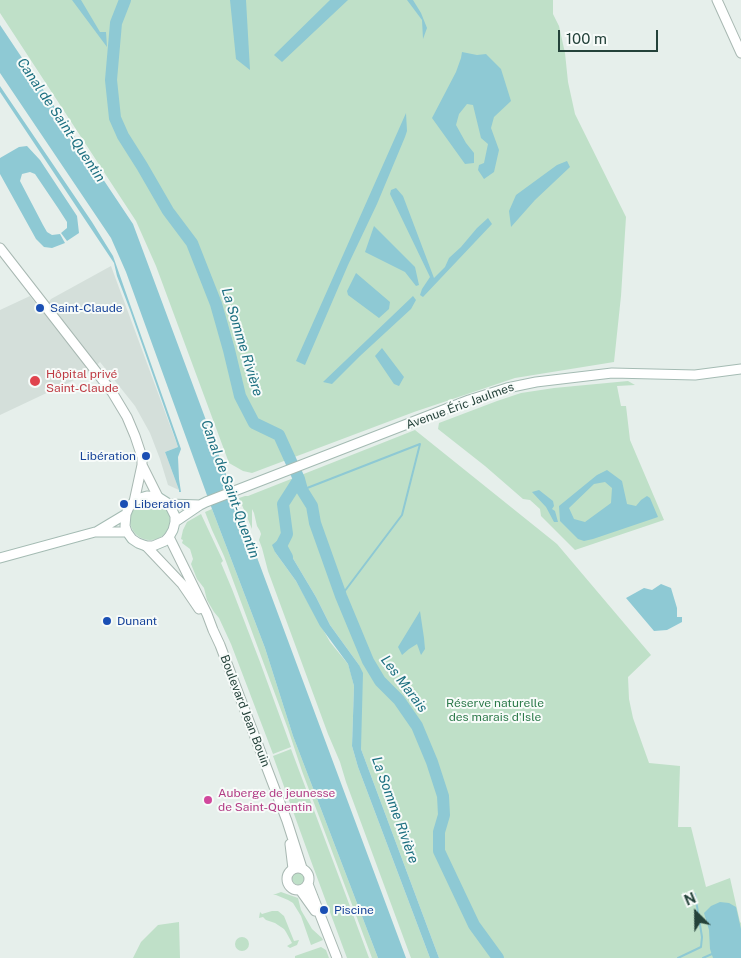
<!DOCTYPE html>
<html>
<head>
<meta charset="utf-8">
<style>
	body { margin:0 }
	#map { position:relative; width:741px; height:958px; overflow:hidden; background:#e6efeb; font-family:"Public Sans",sans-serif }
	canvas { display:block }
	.north { position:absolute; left:671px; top:888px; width:50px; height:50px; -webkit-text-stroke:4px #f7fbf9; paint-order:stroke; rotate:337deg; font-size:14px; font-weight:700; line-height:20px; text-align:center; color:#24423a }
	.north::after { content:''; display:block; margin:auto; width:18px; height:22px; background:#24423a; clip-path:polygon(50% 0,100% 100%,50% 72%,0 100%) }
	.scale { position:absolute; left:558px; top:30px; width:100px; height:22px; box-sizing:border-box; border:2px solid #24423a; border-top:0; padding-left:6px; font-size:15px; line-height:18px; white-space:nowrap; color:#24423a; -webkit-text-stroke:4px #f7fbf9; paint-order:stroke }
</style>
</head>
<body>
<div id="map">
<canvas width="741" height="958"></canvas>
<div class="north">N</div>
<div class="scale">100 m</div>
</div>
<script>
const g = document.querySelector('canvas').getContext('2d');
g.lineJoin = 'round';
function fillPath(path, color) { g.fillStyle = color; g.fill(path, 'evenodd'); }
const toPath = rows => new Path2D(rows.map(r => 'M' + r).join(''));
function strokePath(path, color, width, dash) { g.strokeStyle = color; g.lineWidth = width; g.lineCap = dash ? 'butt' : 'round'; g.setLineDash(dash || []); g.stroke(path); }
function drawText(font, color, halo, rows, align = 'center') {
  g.font = font + ' "Public Sans",sans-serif'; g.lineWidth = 4; g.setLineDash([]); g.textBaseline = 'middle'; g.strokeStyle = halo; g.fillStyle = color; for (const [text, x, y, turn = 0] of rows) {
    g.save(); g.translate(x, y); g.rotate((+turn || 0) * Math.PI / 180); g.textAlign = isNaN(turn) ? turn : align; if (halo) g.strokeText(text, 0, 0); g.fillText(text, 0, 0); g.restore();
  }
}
const built = toPath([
	[111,266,178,447,165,452,179,490,168,485,160,459,150,433,135,406,100,362,89,373,0,415,0,310,30,296,42,312,51,299]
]);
const green = toPath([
	[0,0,553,0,553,14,559,26,565,53,568,82,575,114,626,217,621,296,614,362,515,378,414,412,252,473,243,471,229,463,156,266,136,221,0,13],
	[628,381,635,385,617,386,621,406,626,406,630,440,664,520,575,550,541,516,540,509,530,500,523,499,485,466,438,429,439,423,497,401,521,393,554,388],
	[415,430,557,544,651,655,628,677,629,699,633,718,649,763,680,766,678,827,691,827,706,887,730,878,740,922,741,923,741,958,439,958,361,749,359,665,330,625,316,597,285,545,275,552,296,581,330,642,348,664,351,674,354,686,352,746,358,767,430,958,411,958,346,782,340,762,328,734,268,571,262,548,259,540,261,534,260,531,257,526,254,513,252,509,252,529,239,498,245,496,248,496],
	'130 520a20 20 0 1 1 40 0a20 20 0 1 1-40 0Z',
	[212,509,265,648,293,736,378,958,372,958,302,771,288,729,224,556,212,530,205,512],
	[201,514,223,561,221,563,232,589,260,662,291,747,273,754,231,644,219,618,214,612,207,600,204,588,197,579,191,564,193,559,190,549,182,543,183,540,181,539,183,530,187,522],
	[291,749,348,901,369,958,347,958,311,861,273,756],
	'292 878a7 7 0 1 1 14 0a7 7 0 1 1-14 0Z',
	[281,892,298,898,301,910,312,929,322,938,323,940,311,945,301,916,293,903,288,900,276,895,273,895],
	[272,911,278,911,284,916,294,941,299,940,297,945,290,948,287,946,292,943,286,932,284,929,275,923,266,920,263,917,259,918,260,912,262,914],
	[179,922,180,958,133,958,141,942,158,925],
	'235 944a7 7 0 1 1 14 0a7 7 0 1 1-14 0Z',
	[321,947,326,950,329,958,295,958,295,956]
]);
const water = toPath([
	[72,0,81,0,100,32,106,32,107,47],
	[230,0,246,0,250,70,236,59],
	[330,0,348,0,282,62,274,55],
	[407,0,413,0,421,13,427,28,423,39,422,20],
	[0,25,133,224,406,958,378,958,293,736,265,648,212,509,126,272,111,238,0,73],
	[462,52,477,55,486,54,501,69,511,101,494,117,491,128,499,150,494,172,484,179,478,170,479,165,484,163,488,144,481,138,473,105,467,104,459,114,456,125,466,143,474,153,474,163,465,164,432,118,456,72,461,58],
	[0,86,92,222,113,256,181,449,178,457,179,479,181,492,179,492,179,490,165,452,178,447,175,438,130,310,117,276,114,263,0,92],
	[406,113,407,131,405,137,377,204,348,265,305,365,296,361],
	[27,146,40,160,77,216,79,233,67,241,61,233,67,228,67,222,58,208,35,174,30,172,22,174,20,181,43,225,47,232,52,235,60,234,65,243,52,248,44,247,36,239,0,174,0,158,19,147],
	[567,161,570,167,535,200,511,227,509,211,516,195,557,165],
	[396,188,403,196,434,278,445,267,449,258,461,247,477,228,488,218,492,224,423,297,420,295,422,289,430,277,390,194,391,190],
	[374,226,415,267,419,285,416,286,405,272,365,252],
	[356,273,390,302,389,309,379,318,348,295,347,291],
	[413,296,416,300,411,309,360,356,332,384,323,382],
	[382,348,404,377,399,386,394,384,375,356],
	[607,470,622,481,627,504,636,506,641,500,647,496,650,498,658,517,593,539,584,541,578,539,560,521,559,506,597,475],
	[605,482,612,488,611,503,585,522,574,519,569,508,594,484],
	[539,490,553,501,554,506,552,509,555,511,558,522,554,522,546,507,532,492],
	[277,541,279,541,285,545,316,597,330,625,359,665,363,673,361,749,439,958,430,958,358,767,352,746,354,686,348,664,320,626,296,581,275,552,272,545],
	[661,584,671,588,677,608,677,617,682,617,682,622,667,630,654,631,626,598,644,588,652,590],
	[420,611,424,638,425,649,421,655,417,644,409,649,402,655,398,647],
	[720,902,729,903,736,907,741,929,741,958,713,958,710,949,709,930,704,913,711,906]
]);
const stream = toPath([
	[302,490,420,444,402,515,341,596],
	[678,958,701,947,702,937,695,894],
	[703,958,712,954]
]);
const river = toPath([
	[125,0,116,23,111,80,115,118,123,136,142,166,168,211,192,243,216,304,229,350,240,396,254,423,279,435,299,479,283,504,287,534,281,546,287,557],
	[299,479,302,490,312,506,315,523,341,596,368,661,380,681,399,700,417,726,432,762,443,796,444,815,439,832,439,851,474,925,498,958]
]);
const tertiary = toPath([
	[717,0,741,53],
	[0,248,112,392,127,417,135,436,142,457,142,465,134,502],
	[142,465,158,497],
	[169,537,207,614,213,630,220,645,287,821,302,868],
	[146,546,182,584,199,609],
	[290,844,293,869],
	'287 879a11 11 0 1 1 22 0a11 11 0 1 1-22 0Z',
	[308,884,337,958],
	[300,890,315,911]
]);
const secondary = toPath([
	[169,504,175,516,175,522,173,530,169,537,165,541,153,546,146,546,138,543,132,539,127,532,125,526,126,514,129,507,134,502,140,498,147,496,158,497,169,504,200,505],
	[175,522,200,505,206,502,469,400,507,388,536,382,612,373,695,375,741,369],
	[96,532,126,514],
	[0,558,95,532,127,532]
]);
const markers = [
	[40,308,5,"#1a4fb4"],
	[35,381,6,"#e0444e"],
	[146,456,5,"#1a4fb4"],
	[124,504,5,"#1a4fb4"],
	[107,621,5,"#1a4fb4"],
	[208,800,5,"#d1479c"],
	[324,910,5,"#1a4fb4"]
];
const transitNames = [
	["Saint-Claude",50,308],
	["Libération",136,456,"right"],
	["Liberation",134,504],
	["Dunant",117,621],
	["Piscine",334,910]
];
const healthNames = [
	["Hôpital privé",46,374],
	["Saint-Claude",46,388]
];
const streetNames = [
	["Avenue Éric Jaulmes",460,406,-20],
	["Boulevard Jean Bouin",245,711,69]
];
const parkNames = [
	["Réserve naturelle",495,703],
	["des marais d'Isle",495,717]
];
const hotelNames = [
	["Auberge de jeunesse",218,793],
	["de Saint-Quentin",218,807]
];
const waterNames = [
	["Canal de Saint-Quentin",61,120,56],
	["La Somme Rivière",242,342,73],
	["Canal de Saint-Quentin",230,489,70],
	["Les Marais",404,684,53],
	["La Somme Rivière",395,810,70]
];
fillPath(built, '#d4dfda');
fillPath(green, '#bfe0c8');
fillPath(water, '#8ec9d4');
strokePath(stream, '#8ec9d4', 2);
strokePath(river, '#8ec9d4', 12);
strokePath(tertiary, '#a8b8b2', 11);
strokePath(secondary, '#a4bbb3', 11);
strokePath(tertiary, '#fff', 9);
strokePath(secondary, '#fff', 9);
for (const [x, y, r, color] of markers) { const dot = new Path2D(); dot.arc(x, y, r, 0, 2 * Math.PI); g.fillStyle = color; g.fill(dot); strokePath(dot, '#f7fbf9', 2); }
drawText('12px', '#164399', '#f7fbf9', transitNames, 'left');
drawText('12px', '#be3a42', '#f7fbf9', healthNames, 'left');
drawText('12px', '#24423a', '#f7fbf9', streetNames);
drawText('12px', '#2d7a4b', '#f7fbf9', parkNames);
drawText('12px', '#b23c85', '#f7fbf9', hotelNames, 'left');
drawText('italic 14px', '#1c6f80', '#f7fbf9', waterNames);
</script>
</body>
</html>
